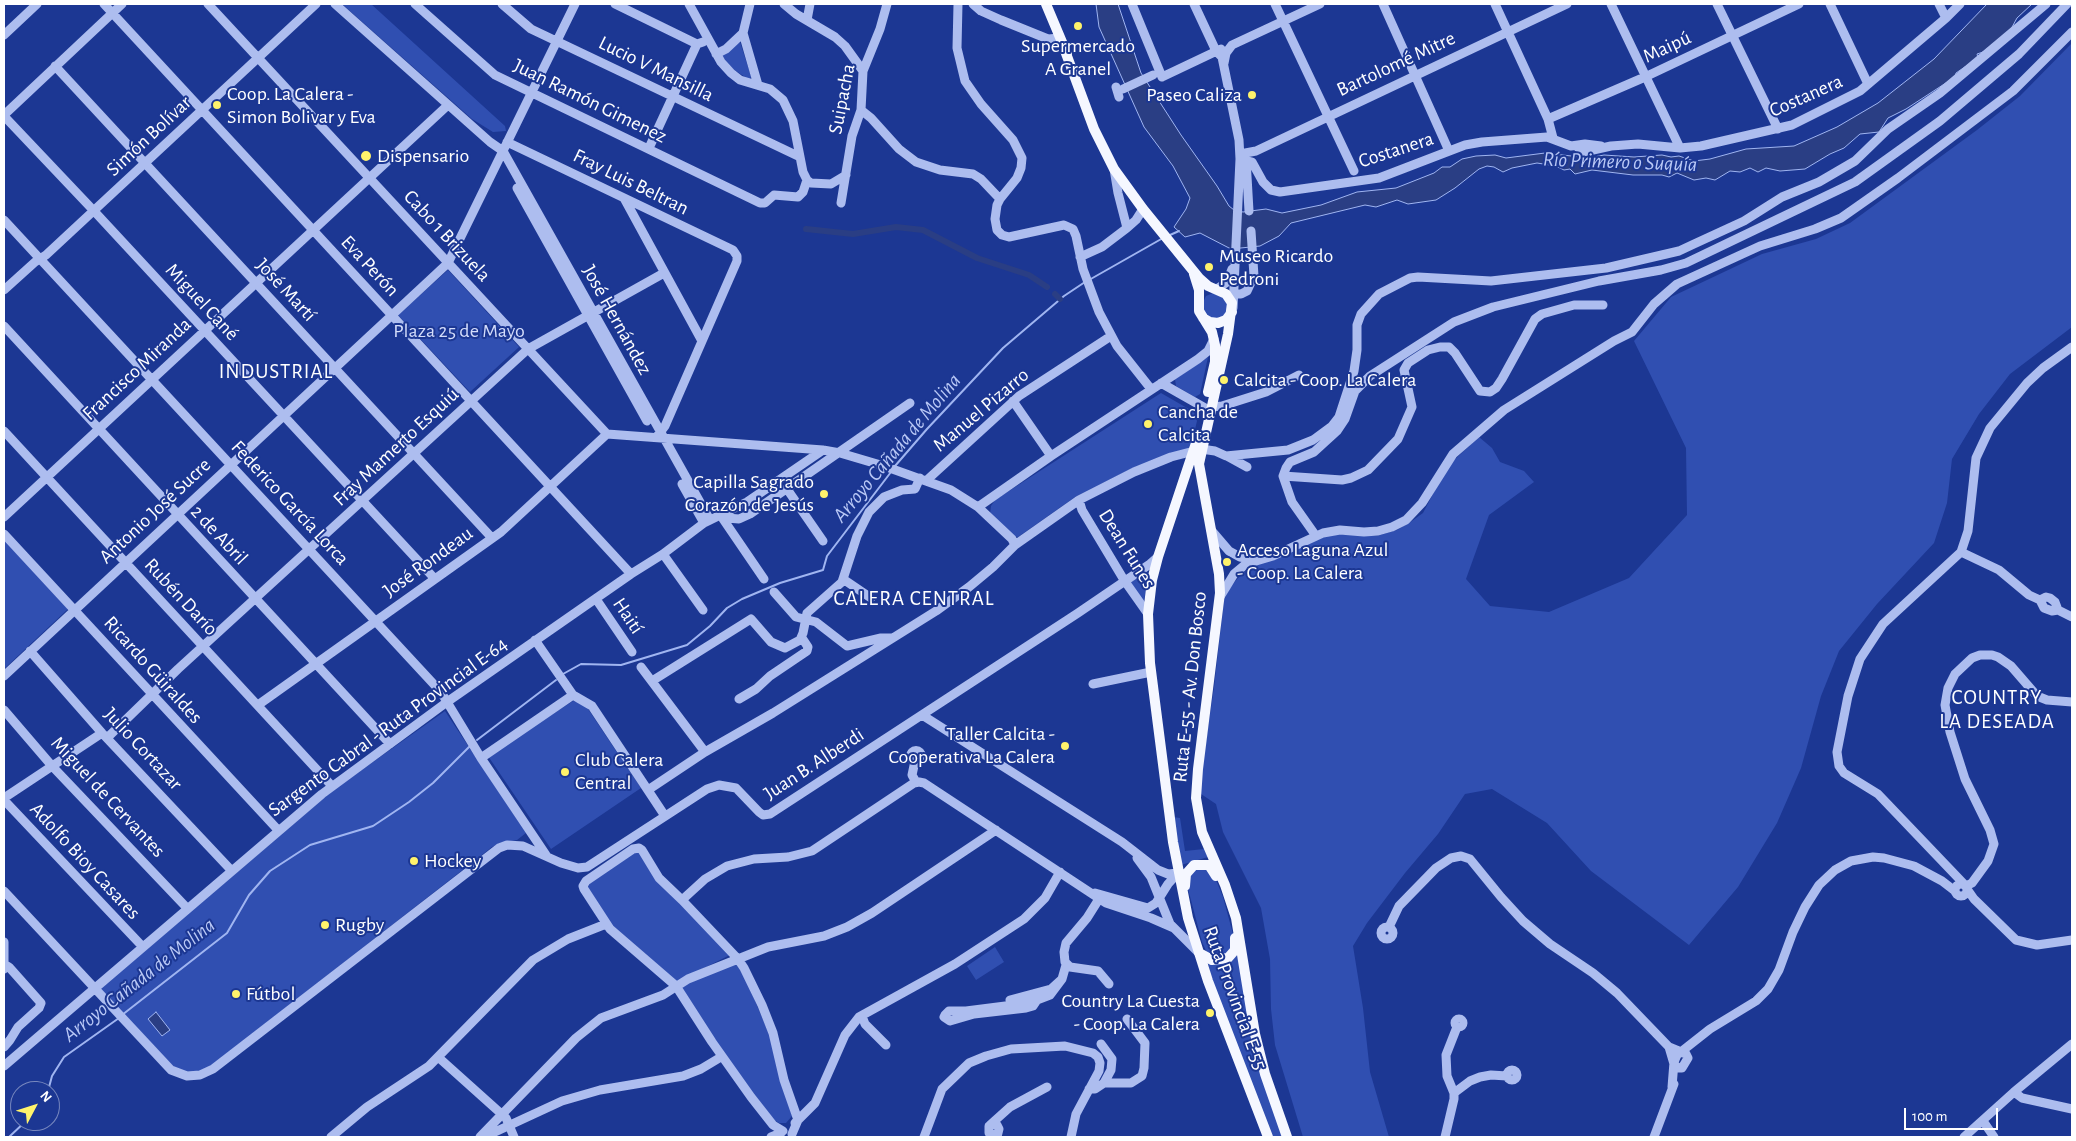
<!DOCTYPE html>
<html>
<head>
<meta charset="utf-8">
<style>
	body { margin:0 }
	#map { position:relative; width:2076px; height:1141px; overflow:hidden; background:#1c3793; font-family:"Alegreya Sans",sans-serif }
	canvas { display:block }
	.frame { position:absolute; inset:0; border:5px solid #fff; pointer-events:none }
	.north { position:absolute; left:10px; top:1081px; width:50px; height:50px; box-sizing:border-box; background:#1c3793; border:1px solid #7787be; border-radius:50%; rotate:50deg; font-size:14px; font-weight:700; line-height:20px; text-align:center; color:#fff }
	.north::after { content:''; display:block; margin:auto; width:18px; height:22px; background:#fff36b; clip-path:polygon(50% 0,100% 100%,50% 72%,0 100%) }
	.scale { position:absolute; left:1904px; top:1108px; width:94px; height:22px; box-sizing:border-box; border:2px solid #fff; border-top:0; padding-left:6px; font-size:15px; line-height:18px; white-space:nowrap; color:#fff; -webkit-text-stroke:4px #1c3793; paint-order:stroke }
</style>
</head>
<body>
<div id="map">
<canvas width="2076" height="1141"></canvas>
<div class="frame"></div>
<div class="north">N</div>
<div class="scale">100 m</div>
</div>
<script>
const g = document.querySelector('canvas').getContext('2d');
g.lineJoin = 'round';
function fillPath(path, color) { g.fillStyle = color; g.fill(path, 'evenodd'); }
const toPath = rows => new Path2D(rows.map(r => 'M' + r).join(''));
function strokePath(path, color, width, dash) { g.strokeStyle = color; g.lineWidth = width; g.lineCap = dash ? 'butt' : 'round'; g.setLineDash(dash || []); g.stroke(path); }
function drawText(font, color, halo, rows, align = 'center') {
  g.font = font + ' "Alegreya Sans",sans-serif'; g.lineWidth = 4; g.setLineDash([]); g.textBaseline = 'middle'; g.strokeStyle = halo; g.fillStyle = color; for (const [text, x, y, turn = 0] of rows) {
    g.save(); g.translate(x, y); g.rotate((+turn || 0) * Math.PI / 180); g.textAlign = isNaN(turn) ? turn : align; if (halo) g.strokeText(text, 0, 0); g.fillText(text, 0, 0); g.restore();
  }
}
const green = toPath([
	[342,4,371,4,505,126,506,131,493,132,472,119],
	[740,42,751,76,750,80,731,68,721,54],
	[2072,43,2072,327,2010,374,1979,414,1952,459,1947,503,1934,543,1877,604,1839,651,1821,696,1801,768,1777,823,1738,887,1689,945,1591,871,1547,823,1492,789,1465,794,1438,834,1405,873,1367,923,1353,946,1363,1008,1370,1072,1389,1137,1303,1137,1275,1045,1271,1009,1270,959,1261,908,1223,832,1216,804,1201,794,1200,782,1214,687,1224,600,1230,588,1237,579,1250,567,1324,537,1336,534,1377,536,1397,530,1409,523,1423,513,1445,471,1453,461,1479,437,1492,448,1500,462,1524,471,1534,482,1489,515,1466,579,1490,606,1549,612,1629,578,1687,515,1686,448,1634,341,1671,297,1762,254,1816,239,1850,223,1977,130,2020,96],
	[448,270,519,347,470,392,398,315],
	[1213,293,1228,300,1227,315,1212,320,1203,312,1203,302,1206,296],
	[1208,357,1200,394,1195,397,1176,386,1175,379],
	[1161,393,1194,412,1197,421,1191,446,1187,449,1137,466,1075,497,1018,537,1013,536,990,514,991,506,995,500],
	[4,540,68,609,4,669],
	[1146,572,1148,573,1144,602,1142,604,1131,582],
	[573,701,584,703,641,788,551,849,488,756],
	[445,711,526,833,517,840,500,843,492,847,211,1066,196,1073,177,1071,101,989,102,987,332,791],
	[1173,817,1180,818,1185,851,1204,849,1208,857,1181,865],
	[636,851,640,852,730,955,676,982,610,924,586,886,588,883],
	[1204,867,1214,875,1223,897,1233,934,1231,948,1225,954,1216,956,1207,953,1202,942,1187,885,1190,872],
	[995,947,1004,962,976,980,967,966],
	[1237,955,1283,1137,1272,1137,1213,984,1208,964,1227,963],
	[734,963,737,965,747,982,770,1036,792,1116,786,1123,779,1123,774,1120,722,1053,682,989,682,986]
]);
const water = toPath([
	[1096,4,1118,4,1141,73,1181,135,1217,186,1229,206,1234,210,1243,212,1266,209,1282,213,1321,205,1357,192,1396,188,1434,173,1442,167,1450,167,1462,159,1476,156,1495,155,1506,158,1545,153,1589,158,1604,155,1634,157,1662,155,1671,157,1679,156,1694,161,1710,159,1746,149,1794,146,1837,127,1878,103,1934,59,1987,4,2032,4,2017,18,2011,29,1983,52,1977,54,1978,58,1956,73,1955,77,1906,109,1888,118,1879,132,1860,134,1844,148,1830,154,1805,169,1780,171,1766,168,1758,172,1750,168,1740,172,1730,171,1715,180,1706,178,1694,180,1677,173,1669,177,1662,175,1633,175,1592,170,1575,174,1570,169,1564,170,1556,166,1537,163,1512,168,1503,172,1494,167,1487,166,1479,169,1455,188,1436,200,1408,204,1397,200,1376,207,1365,205,1291,223,1279,236,1260,246,1231,249,1200,233,1185,237,1174,227,1186,209,1190,198,1173,166,1144,127,1099,27,1096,4],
	[156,1012,170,1030,162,1036,148,1019,156,1012]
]);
const stream = toPath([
	[1170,235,1179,231],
	[1089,280,1163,238],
	[895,466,927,429,1003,348,1064,296,1085,282],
	[563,674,581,664,621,665,687,645,710,626,727,608,742,599,780,583,823,570,827,556,891,472],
	[477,740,556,680],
	[122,1015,227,933,249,895,270,871,310,845,373,826,409,802,433,783,470,746],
	[48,1091,52,1076,64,1057,119,1018],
	[9,1137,26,1121]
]);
const canal = toPath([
	[806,229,853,234,896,227,923,230,977,258,1029,275,1047,287],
	[1055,294,1060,299]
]);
const minor = toPath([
	[104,4,631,574],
	[208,4,607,434,823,450,840,453,884,466,951,490,978,507,1012,539,1015,545],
	[335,4,490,142,503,151,710,520],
	[415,4,495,75,760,203,765,203,774,195,798,197,803,192,807,180],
	[502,4,531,29,800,157],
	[615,4,697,44,703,42],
	[689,4,721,62,731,73,740,80,770,89,783,100,793,121,803,172,807,180],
	[784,4,796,14,835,37,845,46,863,71],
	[958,4,957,48,965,81,981,104,1013,140,1022,158,1021,168,1017,178,1000,199,997,205,995,219,997,230,1002,235,1009,237,1064,225,1073,229,1076,236,1083,269,1099,312,1117,346,1151,389],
	[973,4,981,11,1001,20,1048,39,1060,38],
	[1132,4,1162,77],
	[1194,4,1216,51,1222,57,1239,140,1240,159,1233,308],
	[1275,4,1354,171],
	[1383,4,1449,151],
	[1495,4,1548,119,1553,138],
	[1611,4,1680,148],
	[1717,4,1778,129],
	[1830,4,1868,84],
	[1939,4,1946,18],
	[807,20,810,4],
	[743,33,758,85],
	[4,35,37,4],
	[716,54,726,49,743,33,750,4],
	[1224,63,1226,53,1232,45,1320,4],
	[55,66,492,538],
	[1162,77,1221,49],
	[1116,87,1119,97],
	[1123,89,1153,75],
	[861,110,871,118,899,149,916,162,940,170,973,174,981,179,1000,199],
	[4,115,122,4],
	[4,116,94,211,435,579],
	[1548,119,1645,77,1799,4],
	[507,142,733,250,737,256,737,261,665,426,658,435],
	[1576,146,1584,152,1611,146,1638,144,1680,148,1701,146,1792,125,1860,91,1946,18,1960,4],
	[649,148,697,44],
	[1240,154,1256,151,1567,4],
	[1240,159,1252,162,1263,182,1271,190,1280,192,1379,178,1465,145,1482,142,1547,137,1571,146,1585,144,1601,146],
	[1246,159,1249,211],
	[1114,169,1118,193,1127,228],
	[807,180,811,183,831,184,846,175],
	[517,188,647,421],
	[624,198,702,341],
	[841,203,852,136,861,110,863,71,880,29,887,4],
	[4,220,441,692,481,758,546,855],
	[1080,257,1102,247,1127,228,1136,220,1143,209],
	[1217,289,1227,282,1232,269],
	[4,290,35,262,46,255,316,4],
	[1235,294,1241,294,1247,291,1254,276,1251,231],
	[4,326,390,744],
	[1161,383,1205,408],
	[1013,401,1051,456],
	[1212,407,1222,406,1266,392,1299,375],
	[4,431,332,786],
	[1201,449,1215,451,1226,456,1288,450,1313,440,1332,426,1339,417,1354,371,1357,350,1357,325,1361,314,1379,294,1410,278,1418,277,1491,281,1606,268,1679,251,1694,244,1744,221,1782,197,1819,182,1855,161,1888,129,1940,93,2046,4],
	[1227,456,1247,467],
	[1283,476,1342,480,1351,478,1368,470,1398,439,1412,407,1404,370,1408,363,1428,350,1440,347,1449,347,1455,353,1480,391,1490,392,1496,388,1502,379,1535,319,1542,314,1574,305,1603,305],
	[927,480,1019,396,1111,336],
	[682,484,704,523],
	[787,489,823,541],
	[1079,500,1082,510,1124,580,1148,614],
	[978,507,1051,456,1198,359,1208,351,1214,339],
	[721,516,727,518,739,519,750,514,910,403],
	[721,516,764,579],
	[4,517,448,105],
	[1211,530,1229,551,1240,557,1256,560],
	[4,534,278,830],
	[1316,536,1292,502,1283,476,1286,468,1290,462,1314,452,1337,431,1345,419,1355,391,1370,376,1454,322,1493,307,1599,281,1661,270,1686,263,1855,182,1940,121,2019,54,2067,4],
	[1961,552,1999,570,2029,595,2040,600,2046,597,2050,598,2055,602,2058,610,2052,611,2044,608,2040,600],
	[663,554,703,610],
	[843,579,871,598],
	[774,592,796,617,816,622,847,646,881,638,891,638],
	[1220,597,1234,574,1246,564,1273,556,1323,533,1340,530,1364,532,1378,531,1392,527,1406,520,1422,503,1453,454,1504,410,1614,341,1632,332,1654,304,1677,284,1760,246,1815,229,1841,218,1898,178,2013,91,2072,32],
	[596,599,632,652],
	[2058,610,2072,617],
	[535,640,573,695,592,706,665,816],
	[30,651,102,733,231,870],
	[641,667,705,752],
	[4,676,448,263,575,4],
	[652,681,751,619,771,642,785,648,800,640,803,633,807,613,842,582,857,536,869,512,884,497,902,490,915,489,920,478],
	[1093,684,1151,672],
	[739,699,756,689,770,676,807,651,808,647,802,638],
	[258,705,501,532,607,434],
	[4,710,52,766,187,908],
	[922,715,1122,842,1158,870,1168,874,1178,873],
	[107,738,178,669,528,349,664,273],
	'910.5 756a5.5 5.5 0 1 1 11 0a5.5 5.5 0 1 1-11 0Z',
	[481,758,573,695],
	[915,761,912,775,916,782],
	[648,790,705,752,773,713,936,611,969,587,993,567,1015,545,1079,500,1134,472,1171,457,1194,451],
	[4,798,102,733],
	[4,800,142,946],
	[1137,858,1151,877,1170,924,1199,953],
	'1955 890a6 6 0 1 1 12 0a6 6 0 1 1-12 0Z',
	[1964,884,1878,794,1844,773,1839,766,1837,752,1848,696,1860,659,1883,624,1961,552,1968,531,1976,458,1990,428,2027,383,2043,368,2072,347],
	[1966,886,1972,883,1988,861,1994,844,1990,830,1965,779,1950,732,1945,705,1948,688,1955,674,1972,658,1980,655,1992,655,1998,657,2011,666,2037,696,2047,700,2072,702],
	[1967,889,1974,899,2016,940,2037,945,2072,940],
	[4,891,171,1070,187,1076,200,1075,213,1069,499,848,507,845,523,846,561,863,578,868,587,867,707,789,719,785,736,788,759,812,763,815,770,814,1078,613,1150,564,1158,557],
	[1095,893,1148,908,1156,903,1168,884,1178,873],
	[1099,899,1087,918,1066,943,1064,952,1065,962,1070,967,1098,971,1109,984],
	[682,900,705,879,727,866,754,859,788,857,812,851,914,783,919,782,924,783,1106,903,1151,918,1174,928],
	'1381 933a6 6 0 1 1 12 0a6 6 0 1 1-12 0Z',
	[1389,927,1399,906,1436,868,1451,858,1461,856,1470,859,1501,897,1523,921,1550,944,1593,973,1617,993,1669,1047,1686,1054,1688,1058,1682,1068,1678,1068,1674,1064,1669,1047],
	[4,942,4,969],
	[4,964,9,967,41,1003,39,1008,18,1027,10,1040,4,1047],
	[1010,1000,1051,989,1062,979,1066,965],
	[1037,1000,1033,1006,1026,1008,974,1014,950,1021,944,1017,945,1015,949,1011,966,1011,1029,1003,1037,1000,1050,995,1062,979],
	[862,1016,865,1024,886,1045],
	'1455 1023a4 4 0 1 1 8 0a4 4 0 1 1-8 0Z',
	[1101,1044,1112,1059,1111,1070,1104,1083],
	[438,1057,506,1118,514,1137],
	[4,1066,322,794,447,702,631,574,663,554,704,523,747,502,823,450],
	'1507 1075a5 5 0 1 1 10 0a5 5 0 1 1-10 0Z',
	[1672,1087,1674,1062,1677,1055,1710,1029,1756,1001,1768,989,1779,970,1793,932,1805,907,1819,885,1835,870,1851,861,1873,857,1884,858,1914,866,1942,881,1955,891],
	[1089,1089,1095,1089,1104,1083,1131,1083,1142,1076,1144,1068,1145,1043,1127,1019],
	[2014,1092,2022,1098,2072,1109],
	[1454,1093,1470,1081,1480,1077,1491,1075,1507,1076],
	[1983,1121,1994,1137],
	[795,1123,815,1103,845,1035,859,1017,955,964,1024,919,1045,898,1060,872],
	[990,1125,1010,1107,1047,1087],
	[783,1131,773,1125,751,1097,712,1042,676,986,610,929,584,889,583,886,586,881,633,849,639,848,642,850,659,878,682,900,738,959,744,968,762,1005,773,1033,784,1080,798,1120,792,1134],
	[331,1137,367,1107,429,1066,533,960,568,939,606,924],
	[480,1137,576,1038,601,1018,663,995,688,979,768,947,824,936,847,927,872,913,996,830],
	[484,1137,562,1101,600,1090,683,1076,701,1069,721,1057],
	[771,1137,781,1133],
	[924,1137,942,1089,969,1063,986,1056,1011,1049,1065,1046,1093,1053,1098,1057,1100,1063,1099,1071,1076,1114,1071,1137],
	[997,1137,999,1129,997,1125,992,1124,989,1126,989,1133,992,1135,997,1134],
	[1445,1137,1454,1099,1454,1093,1447,1076,1446,1055,1457,1027],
	[1654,1137,1674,1084],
	[1964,1137,2014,1092,2072,1044]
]);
const major = toPath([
	[1046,4,1067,54],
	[1064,48,1094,129,1114,169,1143,209,1199,278,1208,286,1226,294,1232,303,1228,334,1199,464,1219,574,1220,593,1198,769,1196,798,1202,832,1225,885,1236,918,1255,1034,1265,1074,1287,1137],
	[1194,274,1199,290,1199,311,1212,332,1215,345,1215,362,1208,392],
	[1203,318,1210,322,1218,323,1226,320,1232,312],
	[1196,443,1158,557,1152,580,1148,614,1150,663,1173,842,1188,918,1208,981,1268,1137],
	[1185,886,1186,874,1194,865,1209,865,1216,876],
	[1199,953,1212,960,1228,958,1235,950,1235,938]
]);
const markers = [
	[1078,26,5,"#fff36b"],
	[1252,95,5,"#fff36b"],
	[217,105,5,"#fff36b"],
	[366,156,6,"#fff36b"],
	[1209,267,5,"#fff36b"],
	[1224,380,5,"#fff36b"],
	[1148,424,5,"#fff36b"],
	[824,494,5,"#fff36b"],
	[1227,562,5,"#fff36b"],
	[1065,746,5,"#fff36b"],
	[565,772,5,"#fff36b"],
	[414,861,5,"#fff36b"],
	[325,925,5,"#fff36b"],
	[236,994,5,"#fff36b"],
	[1210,1013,5,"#fff36b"]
];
const poiNames = [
	["Supermercado",1078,46,"center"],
	["A Granel",1078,69,"center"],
	["Coop. La Calera -",227,94],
	["Simon Bolivar y Eva",227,117],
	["Paseo Caliza",1242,95,"right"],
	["Dispensario",377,156],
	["Museo Ricardo",1219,256],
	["Pedroni",1219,279],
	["Calcita - Coop. La Calera",1234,380],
	["Cancha de",1158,412],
	["Calcita",1158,435],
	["Capilla Sagrado",814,482,"right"],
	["Corazón de Jesús",814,505,"right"],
	["Acceso Laguna Azul",1237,550],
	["- Coop. La Calera",1237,573],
	["Taller Calcita -",1055,734,"right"],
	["Cooperativa La Calera",1055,757,"right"],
	["Club Calera",575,760],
	["Central",575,783],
	["Hockey",424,861],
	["Rugby",335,925],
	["Fútbol",246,994],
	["Country La Cuesta",1200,1001,"right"],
	["- Coop. La Calera",1200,1024,"right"]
];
const streetNames = [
	["Maipú",1667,47,-25],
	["Bartolomé Mitre",1396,64,-25],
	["Lucio V Mansilla",656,69,26],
	["Costanera",1806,96,-24],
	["Suipacha",842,99,-79],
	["Juan Ramón Gimenez",590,101,26],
	["Simón Bolívar",149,136,-43],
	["Costanera",1396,150,-18],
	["Fray Luis Beltran",631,182,26],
	["Cabo 1 Brizuela",447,236,47],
	["Eva Perón",370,266,47],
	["José Martí",286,290,47],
	["Miguel Cané",202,302,47],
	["José Hernández",617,320,61],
	["Francisco Miranda",137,369,-43],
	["Manuel Pizarro",981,410,-40],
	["Fray Mamerto Esquiú",396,447,-43],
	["Federico García Lorca",290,503,47],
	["Antonio José Sucre",155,511,-43],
	["2 de Abril",219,535,47],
	["Dean Funes",1127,549,58],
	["José Rondeau",428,562,-36],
	["Rubén Darío",181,597,47],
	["Haití",628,616,56],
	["Ricardo Güiraldes",153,670,48],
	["Ruta E-55 - Av. Don Bosco",1190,687,-84],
	["Sargento Cabral - Ruta Provincial E-64",388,727,-36],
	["Julio Cortazar",143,749,47],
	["Juan B. Alberdi",814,764,-33],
	["Miguel de Cervantes",108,797,47],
	["Adolfo Bioy Casares",85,861,47],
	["Ruta Provincial E-55",1235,998,70]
];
const parkNames = [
	["Plaza 25 de Mayo",459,331]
];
const waterNames = [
	["Río Primero o Suquía",1620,162,2],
	["Arroyo Cañada de Molina",897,448,-50],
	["Arroyo Cañada de Molina",139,980,-38]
];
const neighbourhoodNames = [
	["INDUSTRIAL",276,372],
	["CALERA CENTRAL",914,599],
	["COUNTRY",1997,698],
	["LA DESEADA",1997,722]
];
fillPath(green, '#304fb1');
fillPath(water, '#2a3e84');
strokePath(water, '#a0b5f1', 1);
strokePath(stream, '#a0b5f1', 2);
strokePath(canal, '#2a3e84', 6);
strokePath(minor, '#adbdef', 9);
strokePath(major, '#f5f7ff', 10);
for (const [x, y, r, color] of markers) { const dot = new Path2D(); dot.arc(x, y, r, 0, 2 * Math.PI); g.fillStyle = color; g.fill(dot); strokePath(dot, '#1c3793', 2); }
drawText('20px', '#fff', '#1c3793', poiNames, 'left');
drawText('20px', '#fff', '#1c3793', streetNames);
drawText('20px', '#d4ddfb', '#1c3793', parkNames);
drawText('italic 21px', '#b9c8f6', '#1c3793', waterNames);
g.letterSpacing = '1px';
drawText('21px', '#fff', '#1c3793', neighbourhoodNames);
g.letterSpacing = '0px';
</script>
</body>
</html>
